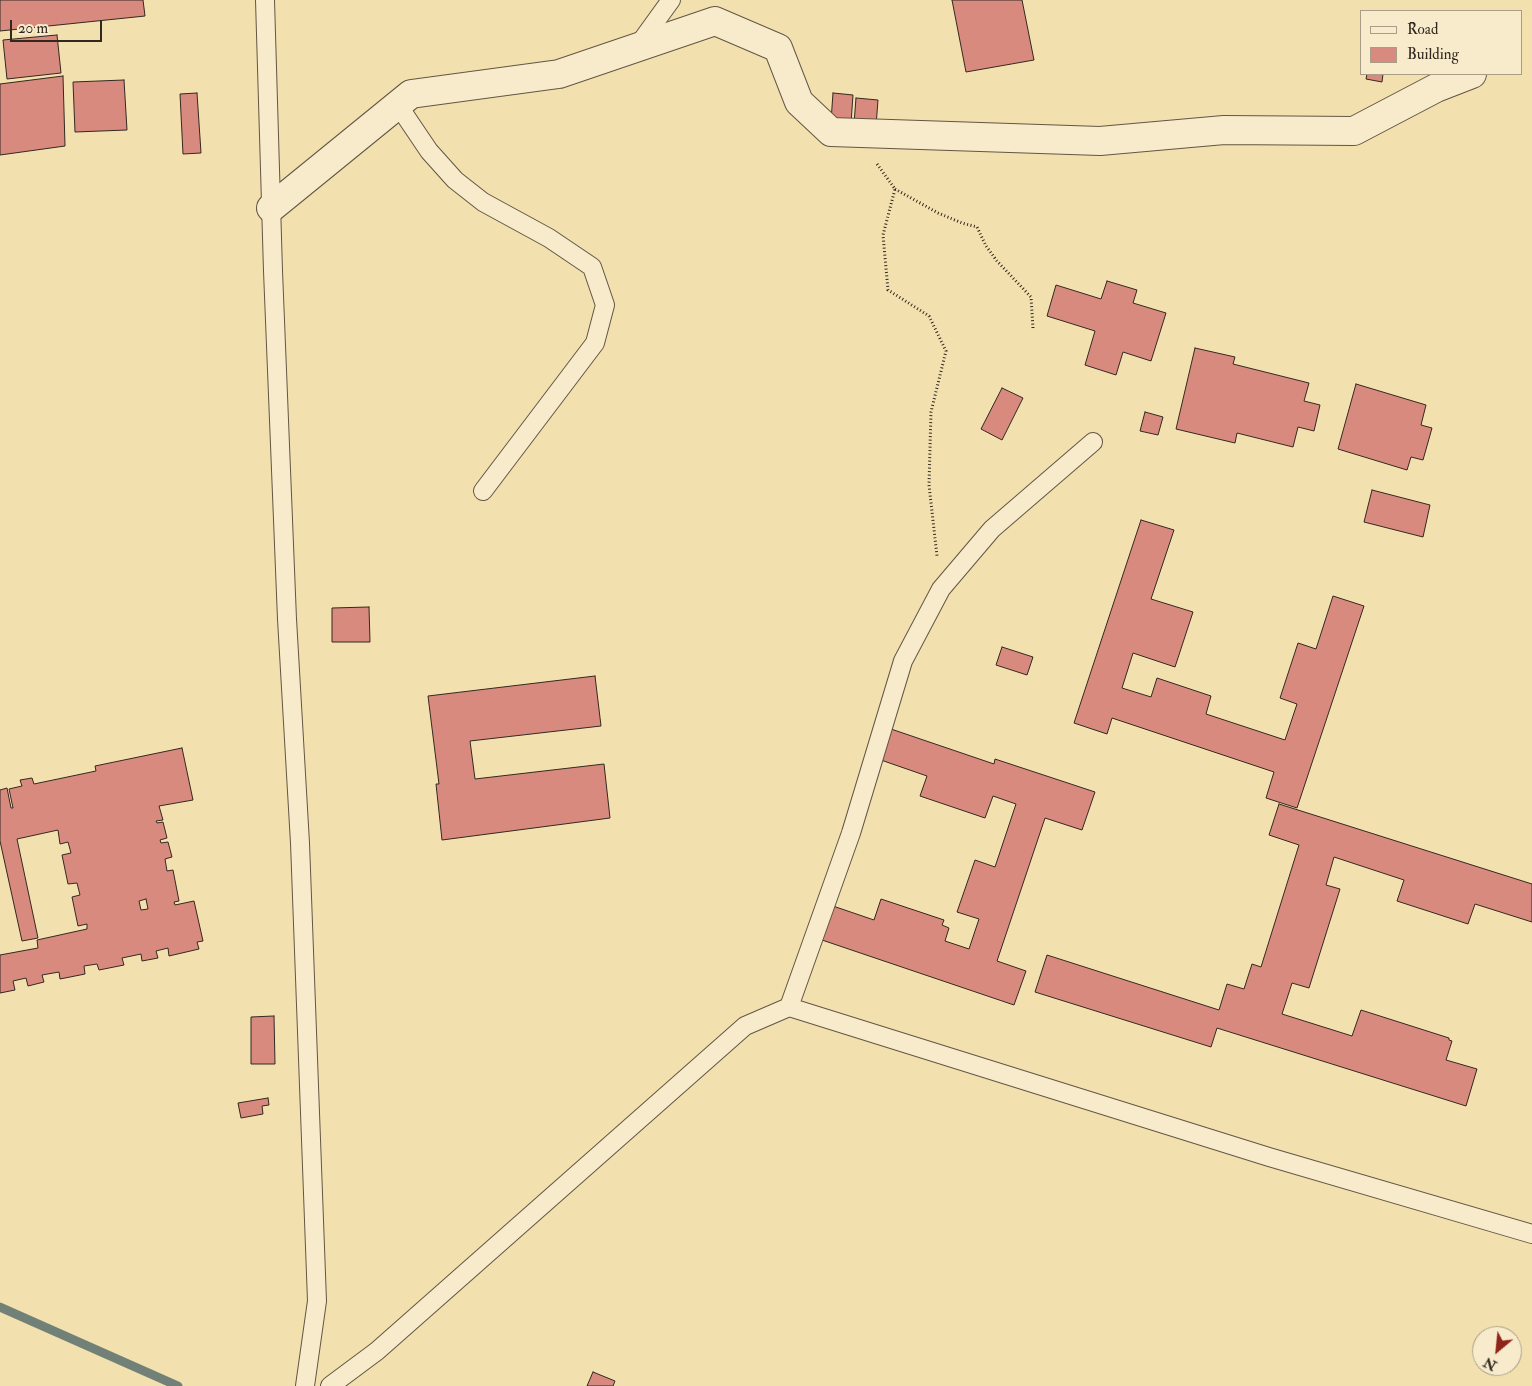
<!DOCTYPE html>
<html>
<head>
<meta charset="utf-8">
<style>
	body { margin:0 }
	#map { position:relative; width:1532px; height:1386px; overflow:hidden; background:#f2e0af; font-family:"IM FELL Double Pica",serif }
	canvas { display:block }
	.legend { position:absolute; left:1360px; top:10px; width:162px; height:65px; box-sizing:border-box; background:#f7ebcb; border:1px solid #a99d87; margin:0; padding:6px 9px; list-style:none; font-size:15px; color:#332820 }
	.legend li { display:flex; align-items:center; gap:10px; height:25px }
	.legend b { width:25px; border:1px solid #a99d87 }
	.north { position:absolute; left:1472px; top:1326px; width:50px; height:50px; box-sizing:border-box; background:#f7ebcb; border:1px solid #a99d87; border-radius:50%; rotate:208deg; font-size:14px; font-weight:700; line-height:20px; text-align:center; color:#332820 }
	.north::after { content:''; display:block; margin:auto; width:18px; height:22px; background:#8f2418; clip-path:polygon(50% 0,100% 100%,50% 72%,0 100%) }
	.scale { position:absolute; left:10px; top:20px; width:92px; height:22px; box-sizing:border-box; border:2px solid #332820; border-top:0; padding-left:6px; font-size:15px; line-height:18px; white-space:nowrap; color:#332820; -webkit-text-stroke:4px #f7ebcb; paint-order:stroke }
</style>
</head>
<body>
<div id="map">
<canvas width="1532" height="1386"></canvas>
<ul class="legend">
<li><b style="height:6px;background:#f7ebcb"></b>Road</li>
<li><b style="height:14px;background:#d98a7f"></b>Building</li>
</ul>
<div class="north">N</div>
<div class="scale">20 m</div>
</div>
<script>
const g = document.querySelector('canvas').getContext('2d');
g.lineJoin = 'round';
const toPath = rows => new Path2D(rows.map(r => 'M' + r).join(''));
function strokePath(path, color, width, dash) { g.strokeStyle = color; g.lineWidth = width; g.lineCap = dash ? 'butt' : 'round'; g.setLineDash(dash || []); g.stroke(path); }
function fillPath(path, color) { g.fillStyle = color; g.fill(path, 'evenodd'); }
const stream = toPath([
	[0,1307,178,1386]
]);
const building = toPath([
	[0,0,143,0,145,16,0,31,0,0],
	[952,0,1022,0,1034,60,966,72,952,0],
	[57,35,61,73,7,79,3,40,57,35],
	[1367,74,1383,74,1382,82,1366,79,1367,74],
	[63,76,65,146,0,155,0,84,63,76],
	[124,80,127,130,75,132,73,82,124,80],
	[197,93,201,153,183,154,180,94,197,93],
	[833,93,853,95,851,123,831,121,833,93],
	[856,98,878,100,876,126,854,124,856,98],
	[1107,281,1137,290,1133,303,1166,313,1151,361,1123,352,1116,375,1085,365,1095,331,1047,316,1056,285,1101,299,1107,281],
	[1195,348,1235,357,1233,364,1309,383,1304,401,1320,405,1314,431,1298,427,1293,447,1237,433,1235,443,1176,429,1195,348],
	[1356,384,1426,405,1421,425,1432,428,1423,460,1411,457,1407,470,1338,449,1356,384],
	[1002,388,1023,398,1002,440,981,429,1002,388],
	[1145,412,1163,417,1158,435,1140,431,1145,412],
	[1372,490,1430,505,1423,537,1364,522,1372,490],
	[1141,520,1174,530,1151,599,1193,612,1175,667,1133,653,1122,688,1151,697,1157,678,1211,696,1206,714,1285,740,1297,704,1280,698,1298,643,1316,649,1333,596,1364,606,1297,808,1266,798,1274,772,1112,718,1107,734,1074,723,1141,520],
	[369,607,370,642,332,642,332,608,369,607],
	[1002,647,1033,657,1027,675,996,665,1002,647],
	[595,676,601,726,470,741,475,779,604,764,610,818,442,840,436,784,439,784,428,696,595,676],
	[888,728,994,764,995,759,1095,792,1082,830,1045,818,997,961,1026,971,1014,1005,819,939,830,905,874,920,881,899,944,920,942,925,949,928,945,941,969,949,979,919,957,912,975,860,995,867,1016,804,993,796,985,818,920,796,927,776,878,759,888,728],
	[182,748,193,800,159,806,163,820,156,821,157,823,163,822,167,838,160,840,161,843,168,842,172,857,165,859,167,871,173,870,179,901,174,902,175,905,194,901,203,941,197,942,199,949,169,956,168,948,156,951,158,958,142,961,141,954,122,958,124,965,99,970,97,964,84,966,85,974,60,979,59,972,42,975,44,982,28,986,26,978,13,981,15,990,0,993,0,955,38,948,37,940,87,929,87,924,78,926,72,897,80,895,77,883,68,884,62,855,71,853,68,842,60,844,58,830,17,839,38,938,22,941,0,841,0,790,7,788,11,808,13,808,9,789,22,786,20,780,32,778,34,784,96,771,95,766,182,748],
	[146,899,148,909,141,910,139,901,146,899],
	[1279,804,1532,884,1532,922,1475,904,1468,924,1397,901,1404,880,1334,857,1326,885,1340,889,1309,988,1292,983,1282,1014,1352,1036,1361,1010,1449,1038,1449,1040,1452,1041,1446,1060,1477,1069,1466,1106,1217,1028,1211,1047,1035,992,1047,955,1219,1010,1227,984,1244,989,1252,964,1261,967,1299,845,1269,835,1279,804],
	[274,1016,275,1064,251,1064,251,1017,274,1016],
	[268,1098,269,1105,262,1106,263,1114,241,1118,238,1103,268,1098],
	[593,1372,615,1381,613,1386,587,1386,593,1372]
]);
const path = toPath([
	[877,164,895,189,883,235,888,290,929,316,946,351,931,412,929,485,937,556],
	[895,189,938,213,962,223,977,227,986,246,997,261,1031,297,1033,328]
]);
const lane = toPath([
	[265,0,273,271,287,619,300,843,317,1301,305,1386],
	[637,47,671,0],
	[398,105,429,151,455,180,483,202,549,238,592,267,605,305,595,343,483,491],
	[789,1007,851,833,903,661,941,589,992,529,1093,442],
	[330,1386,377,1351,745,1026,789,1007,1269,1157,1532,1234]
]);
const street = toPath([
	[271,208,411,94,559,74,715,21,778,48,799,102,831,132,1100,141,1224,130,1354,131,1436,88,1472,74]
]);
strokePath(stream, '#728177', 9);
fillPath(building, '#d98a7f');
strokePath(building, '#332820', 1);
strokePath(lane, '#635644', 20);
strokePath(street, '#635644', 30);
strokePath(path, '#332820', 3, [1, 2.5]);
strokePath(lane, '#f7ebcb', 18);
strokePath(street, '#f7ebcb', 28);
</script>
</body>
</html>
